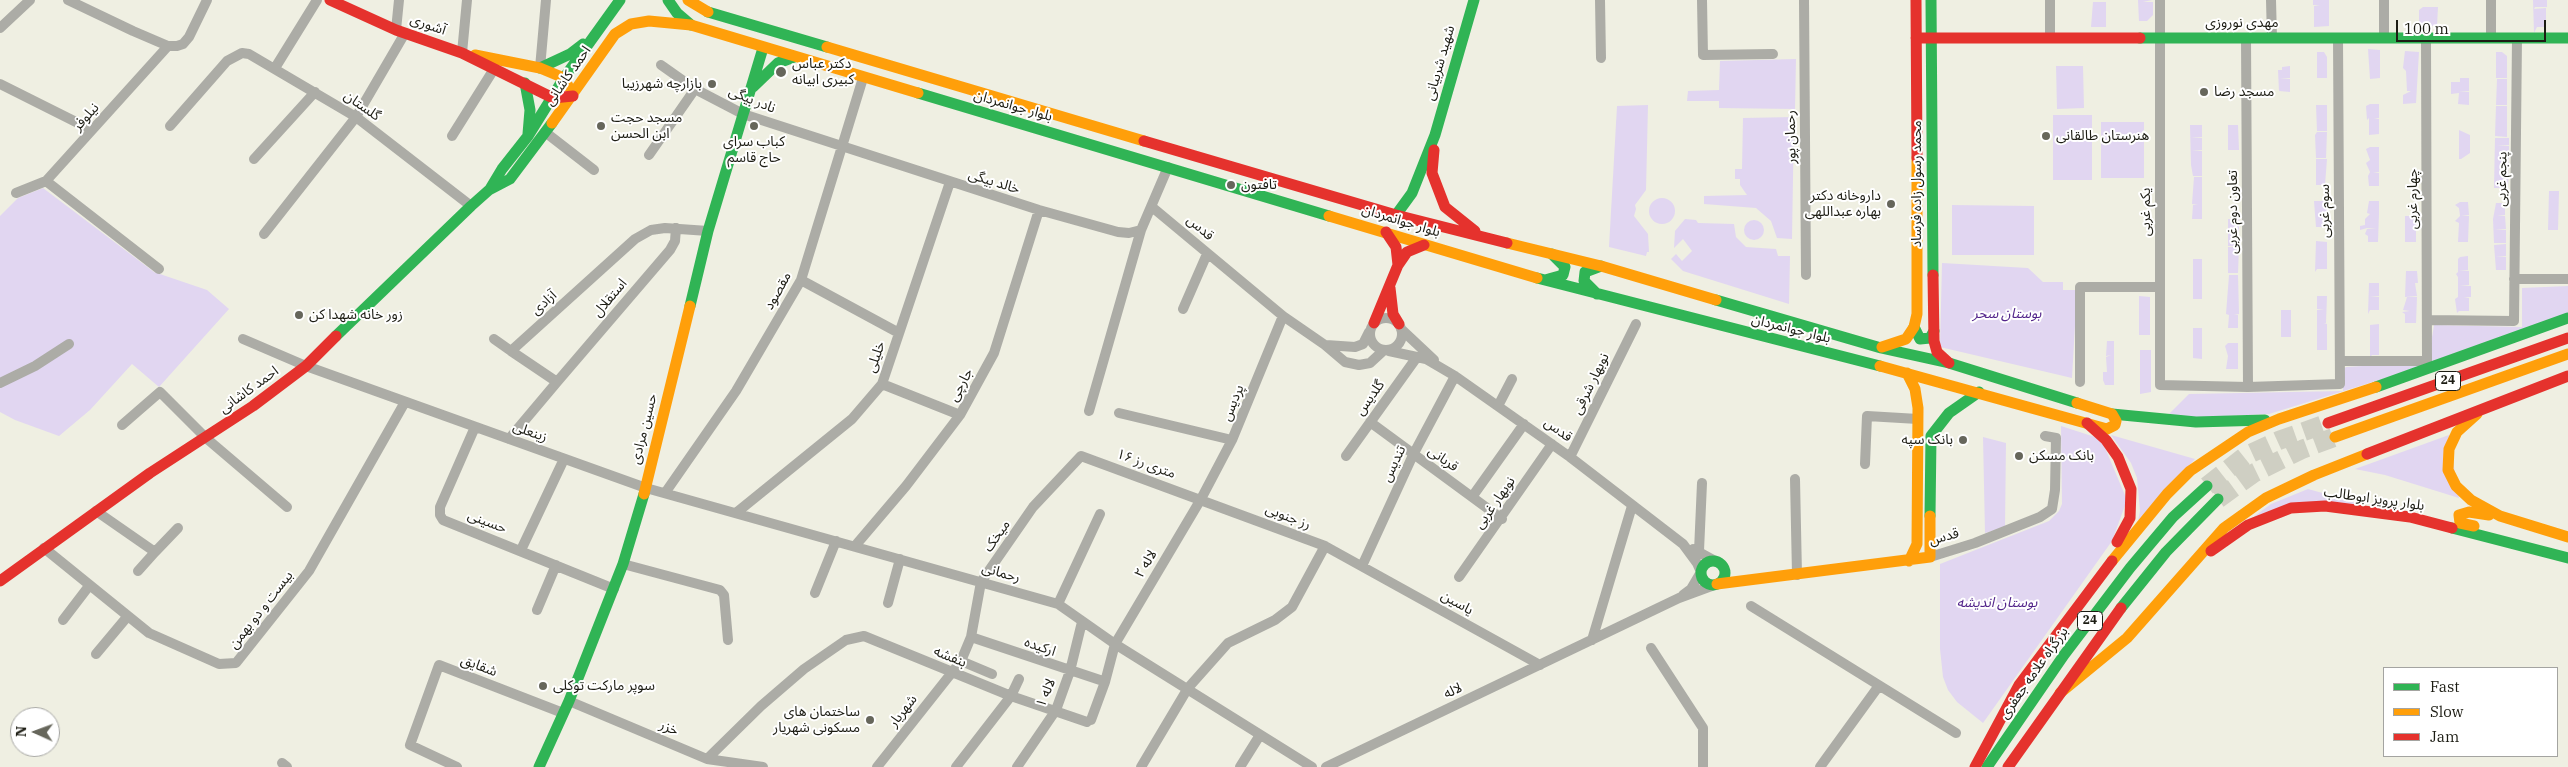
<!DOCTYPE html>
<html>
<head>
<meta charset="utf-8">
<style>
	body { margin:0 }
	#map { position:relative; width:2568px; height:767px; overflow:hidden; background:#efefe2; font-family:"IBM Plex Serif",serif }
	canvas { display:block }
	.legend { position:absolute; left:2383px; top:667px; width:175px; height:90px; box-sizing:border-box; background:#fff; border:1px solid #a4a4a1; margin:0; padding:6px 9px; list-style:none; font-size:15px; color:#1c1c13 }
	.legend li { display:flex; align-items:center; gap:10px; height:25px }
	.legend b { width:25px; border:1px solid #a4a4a1 }
	.north { position:absolute; left:10px; top:707px; width:50px; height:50px; box-sizing:border-box; background:#fff; border:1px solid #a4a4a1; border-radius:50%; rotate:272deg; font-size:14px; font-weight:700; line-height:20px; text-align:center; color:#1c1c13 }
	.north::after { content:''; display:block; margin:auto; width:18px; height:22px; background:#66665b; clip-path:polygon(50% 0,100% 100%,50% 72%,0 100%) }
	.scale { position:absolute; left:2396px; top:20px; width:150px; height:22px; box-sizing:border-box; border:2px solid #1c1c13; border-top:0; padding-left:6px; font-size:15px; line-height:18px; white-space:nowrap; color:#1c1c13; -webkit-text-stroke:4px #fff; paint-order:stroke }
</style>
</head>
<body>
<div id="map">
<canvas width="2568" height="767"></canvas>
<ul class="legend">
<li><b style="height:6px;background:#30b455"></b>Fast</li>
<li><b style="height:6px;background:#ff9f0a"></b>Slow</li>
<li><b style="height:6px;background:#e5322d"></b>Jam</li>
</ul>
<div class="north">N</div>
<div class="scale">100 m</div>
</div>
<script>
const g = document.querySelector('canvas').getContext('2d');
g.lineJoin = 'round';
function fillPath(path, color) { g.fillStyle = color; g.fill(path, 'evenodd'); }
const toPath = rows => new Path2D(rows.map(r => 'M' + r).join(''));
function strokePath(path, color, width, dash) { g.strokeStyle = color; g.lineWidth = width; g.lineCap = dash ? 'butt' : 'round'; g.setLineDash(dash || []); g.stroke(path); }
function drawText(font, color, halo, rows, align = 'center') {
  g.font = font + ' "IBM Plex Serif","Noto Sans Arabic",serif'; g.lineWidth = 4; g.setLineDash([]); g.textBaseline = 'middle'; g.strokeStyle = halo; g.fillStyle = color; for (const [text, x, y, turn = 0] of rows) {
    g.save(); g.translate(x, y); g.rotate((+turn || 0) * Math.PI / 180); g.textAlign = isNaN(turn) ? turn : align; if (halo) g.strokeText(text, 0, 0); g.fillText(text, 0, 0); g.restore();
  }
}
const green = toPath([
	[2138,0,2152,0,2143,2,2153,2,2153,15,2147,21,2139,21],
	[2313,0,2329,0,2329,26,2314,27,2314,6,2320,5,2313,5],
	[2533,0,2547,0,2547,7,2535,7,2534,9,2546,8,2546,27,2537,27,2534,33],
	[2093,2,2106,2,2106,27,2091,27],
	[2423,7,2438,7,2437,26,2419,26,2419,10],
	[2368,49,2380,50,2380,78,2370,79],
	[2405,51,2419,52,2416,103,2403,104,2403,95,2411,91,2407,91,2406,71,2403,68],
	[2317,52,2324,52,2327,57,2327,78,2317,78],
	[2496,52,2502,52,2507,56,2507,78,2496,78],
	[1796,59,1795,109,1719,108,1719,101,1687,101,1688,91,1719,90,1720,61],
	[2056,66,2083,66,2084,108,2057,109],
	[2290,66,2290,78,2280,79,2290,79,2290,92,2279,91,2278,70,2282,70,2282,67],
	[2460,78,2469,78,2469,91,2459,91,2469,92,2469,105,2458,104,2459,93,2451,94,2451,82,2460,82],
	[2497,79,2507,79,2507,105,2496,105],
	[2370,104,2379,104,2379,118,2374,118,2379,119,2379,134,2369,135,2369,118,2367,120,2366,106],
	[1648,105,1646,190,1635,205,1636,209,1634,216,1648,234,1649,252,1647,252,1646,256,1609,247,1617,106],
	[2316,105,2327,105,2327,131,2317,131],
	[2496,106,2507,106,2507,137,2495,136],
	[2053,115,2092,115,2092,180,2053,180],
	[1794,117,1792,239,1777,238,1771,221,1756,208,1704,204,1704,196,1747,195,1740,185,1740,179,1735,179,1735,169,1742,169,1743,118],
	[2101,122,2144,122,2144,178,2101,178],
	[2190,125,2202,125,2202,137,2191,138,2202,138,2202,150,2192,151,2202,151,2202,176,2193,176,2191,165],
	[2228,125,2238,125,2239,150,2228,150],
	[2459,130,2470,135,2470,153,2461,159,2459,159],
	[2317,132,2327,132,2326,158,2316,158,2315,135],
	[2495,138,2509,138,2509,145,2497,145,2509,146,2508,188,2494,188],
	[2370,147,2379,147,2379,172,2373,172,2379,173,2379,186,2369,186,2368,176,2370,172,2366,163,2370,160,2366,149],
	[2316,159,2327,159,2325,185,2316,185],
	[2194,177,2202,177,2202,219,2192,219,2193,205,2198,205,2192,204],
	[43,188,154,272,207,290,229,309,159,387,132,364,90,410,59,436,15,420,0,412,0,216,18,198],
	[2549,191,2559,191,2558,230,2548,230],
	'1649 211a13 13 0 1 1 26 0a13 13 0 1 1-26 0Z',
	[2314,201,2327,201,2327,227,2316,227],
	[2369,201,2379,201,2379,214,2373,214,2379,214,2378,242,2368,242,2368,236,2365,234,2367,229,2376,228,2367,228,2360,230,2360,226,2365,225,2365,219,2370,214,2367,213],
	[2460,202,2468,202,2469,215,2461,216,2469,216,2468,242,2458,242,2459,223,2455,221,2460,216,2459,208,2455,205],
	[2496,203,2505,203,2505,215,2497,216,2505,216,2506,229,2495,230,2506,230,2506,243,2494,243,2493,219],
	[1952,205,2034,206,2034,255,1952,255],
	[2405,216,2416,216,2416,242,2405,242],
	[1685,219,1696,220,1698,223,1734,224,1736,237,1746,247,1776,249,1778,256,1790,256,1789,304,1683,271,1671,259,1676,254,1682,261,1692,251,1683,239,1674,248,1675,231],
	[2228,219,2239,219,2239,232,2235,232,2239,233,2238,246,2228,246],
	'1744 230a10 10 0 1 1 20 0a10 10 0 1 1-20 0Z',
	[2316,241,2327,242,2327,269,2317,269,2315,272],
	[2506,244,2506,256,2496,256,2506,257,2506,270,2496,270,2494,245],
	[2228,247,2239,247,2238,273,2228,273],
	[2468,256,2468,270,2459,270,2469,271,2469,285,2460,286,2471,286,2471,297,2464,297,2469,298,2469,311,2459,311,2457,313,2455,299,2458,297,2458,277,2456,274,2458,272,2458,259,2460,257],
	[2193,259,2202,259,2202,299,2193,299],
	[1942,263,2028,268,2043,282,2063,282,2063,290,2077,290,2072,378,1940,347],
	[2406,271,2417,271,2418,283,2415,283,2417,296,2405,297],
	[2229,275,2238,275,2239,314,2234,315,2238,315,2238,328,2228,328,2229,315,2226,314],
	[2369,283,2379,283,2379,296,2370,297,2379,297,2379,310,2370,310,2368,314],
	[2568,286,2568,313,2415,369,2269,414,2164,419,2189,394,2343,391,2343,370,2346,367,2428,362,2434,325,2522,327,2522,288],
	[2139,296,2150,297,2150,335,2139,335],
	[2317,296,2327,296,2326,323,2324,323,2327,324,2327,350,2317,350,2317,310,2324,309,2317,309],
	[2407,297,2417,297,2416,323,2405,323,2405,314,2402,312,2410,311,2403,310],
	[2281,310,2291,310,2291,337,2281,337],
	[2379,324,2379,355,2372,355,2370,358,2370,325],
	[2193,328,2202,328,2202,359,2193,358],
	[2107,341,2114,341,2114,385,2105,385,2103,380,2103,372,2107,372,2106,357,2111,355,2106,356],
	[2228,343,2238,343,2238,369,2226,369,2228,356,2225,346],
	[2140,350,2151,350,2151,376,2141,376,2151,376,2151,392,2140,394],
	[2061,426,2095,437,2103,443,2127,500,2112,541,1983,723,1957,702,1948,690,1943,677,1940,649,1940,564,2049,521,2059,511,2062,504],
	[2111,435,2195,459,2138,521,2140,511,2137,478,2131,463],
	[2449,435,2459,498,2385,475,2355,469],
	[1983,437,2006,443,2005,527,1985,533],
	[2308,489,2362,504,2252,518,2271,504]
]);
const highwayTunnel = toPath([
	[2207,486,2245,456,2280,440,2328,423],
	[2218,499,2254,473,2303,449,2335,437]
]);
const street = toPath([
	[68,0,133,31,168,46,177,46,183,44,189,37,207,0],
	[1600,0,1601,58],
	[1702,0,1703,55,1773,54],
	[1804,0,1806,275],
	[2050,0,2050,38],
	[2160,0,2160,385,2248,387,2340,384,2338,38],
	[2271,0,2272,38],
	[0,28,30,0],
	[396,30,399,0],
	[2246,38,2248,387],
	[2384,38,2384,0],
	[2491,38,2491,0],
	[462,53,467,0],
	[661,65,695,89,743,114,1039,210,1118,232,1129,233,1141,230],
	[275,68,317,0],
	[540,68,546,0],
	[0,84,92,130],
	[170,126,227,61,242,53,249,54,356,117,471,206],
	[545,132,594,170],
	[452,136,494,69],
	[649,155,695,89],
	[254,159,315,92],
	[46,181,159,269],
	[16,193,46,181,168,46],
	[1152,207,1283,316,1325,345,1345,362,1359,365,1370,363,1383,351],
	[264,234,356,117,405,33],
	[2514,279,2568,279],
	[801,280,899,333],
	[1183,309,1207,254],
	'1370 334a16 16 0 1 1 32 0a16 16 0 1 1-32 0Z',
	[2427,320,2514,321,2517,38],
	[1401,329,1434,360],
	[243,339,306,366,646,488,1058,604,1115,644,1312,767],
	[494,339,511,351],
	[1326,345,1355,347,1363,344,1369,332],
	[1389,351,1426,359,1455,376,1570,457,1683,544,1697,563,1701,572,1691,589,1683,595],
	[2340,361,2427,361,2426,38],
	[557,382,670,250,675,241,676,228],
	[2080,382,2080,287,2160,287],
	[0,383,35,366,69,344],
	[882,384,960,415],
	[1498,406,1512,379],
	[1089,411,1141,230,1168,167],
	[1119,413,1232,440],
	[1370,422,1502,519],
	[122,425,160,392,206,438,287,507],
	[475,427,440,507,440,515,443,520,614,589],
	[509,439,557,382,511,351,635,239,651,230,665,228,708,231],
	[1346,456,1417,357],
	[1570,457,1636,324],
	[1865,464,1867,416,1918,419],
	[1795,479,1797,575],
	[665,493,736,391,801,280,863,78],
	[1472,497,1524,424],
	[96,511,155,552,138,571],
	[736,513,852,419,882,384,950,182],
	[855,546,906,486,960,415,994,353,1039,210],
	[44,548,149,633,219,664,236,663,309,571,405,402],
	[1693,549,1715,561],
	[521,550,564,459],
	[1699,551,1702,483],
	[155,552,178,528],
	[1930,557,1975,543,2040,517,2052,509,2055,490,2056,438,2045,436],
	[623,564,720,590,724,595,728,640],
	[1362,566,1413,455,1455,376],
	[1459,577,1552,444],
	[815,593,836,541],
	[888,603,900,559],
	[1058,604,1100,514],
	[1751,606,1956,733],
	[537,610,556,565],
	[63,620,89,586],
	[971,637,1100,680],
	[1592,640,1632,506],
	[1651,648,1703,728,1703,767],
	[96,654,127,617],
	[961,661,992,674],
	[569,701,707,759,763,767],
	[1091,720,1105,682,1115,644,1201,499,1232,440,1283,316],
	[707,759,761,706,804,669,846,640,864,636,1011,696,1087,722],
	[282,763,287,767],
	[457,767,410,745,439,665,563,713],
	[877,767,961,661,971,637,981,582,1033,507,1081,456,1325,546,1540,665],
	[956,767,1011,696,1019,679],
	[1017,767,1056,710,1070,671,1082,622],
	[1141,767,1188,688,1228,643,1275,620,1292,607,1325,546],
	[1240,767,1260,735],
	[1326,767,1679,598,1717,584],
	[1820,767,1878,687]
]);
const fast = toPath([
	[668,0,677,13,691,25],
	[1931,0,1933,275],
	[708,12,827,47],
	[2140,38,2568,38],
	[540,68,570,54,583,44],
	[525,83,530,110,528,134],
	[753,87,778,63,794,57],
	[918,93,1329,216],
	[490,189,502,169,528,136,564,78,620,0],
	[1396,215,1412,193,1435,135,1474,0],
	[1537,278,1880,366],
	[1545,280,1563,275,1565,267,1552,254],
	[1597,294,1584,281,1585,272,1601,266],
	[1716,300,1881,348,1949,363,2077,403],
	[690,306,708,231,763,48],
	[1914,327,1920,339,1930,338,1934,331],
	[336,336,471,206,489,190,510,179,552,123],
	[2376,387,2568,318],
	[2112,414,2196,422,2265,420],
	[1930,516,1931,436,1949,413,1979,392],
	[2452,528,2568,558],
	'1701 573a12 12 0 1 1 24 0a12 12 0 1 1-24 0Z',
	[2121,608,2166,552,2218,499],
	[539,767,569,701,623,564,644,494],
	[1987,767,2064,655,2130,568,2173,517,2207,486]
]);
const slow = toPath([
	[688,0,708,12],
	[827,47,1144,141],
	[475,55,540,68,564,78,568,86],
	[552,123,615,34,631,24,649,21,691,25,918,93],
	[1329,216,1537,278],
	[1507,243,1601,266,1716,300],
	[1882,347,1906,339,1914,327,1917,314,1917,158],
	[1880,366,2107,429,2115,425,2116,421,2112,414,2077,403],
	[1907,373,1915,389,1918,408,1917,544,1909,561],
	[2477,414,2457,432,2449,449,2448,470,2456,486,2471,500,2500,516,2568,537],
	[2335,437,2568,354],
	[644,494,690,306],
	[2474,526,2460,523,2459,515,2469,512,2489,515],
	[2112,561,2167,494,2190,471,2248,432,2279,419,2376,387],
	[1717,584,1930,557,1930,516],
	[2060,693,2127,638,2224,528,2266,498,2314,475,2367,454]
]);
const jam = toPath([
	[330,0,396,30,462,53,553,98,573,96],
	[1916,0,1917,158],
	[1916,38,2140,38],
	[1144,141,1396,215,1507,243],
	[1434,150,1432,173,1445,207,1475,231],
	[1386,232,1396,247,1398,265],
	[1933,275,1934,341,1937,352,1949,363],
	[1390,288,1393,314,1399,324],
	[1374,323,1398,265,1407,252,1424,245],
	[2087,423,2106,440,2118,457,2131,489,2130,518,2117,542],
	[2328,423,2568,338],
	[2367,454,2568,376],
	[2211,551,2248,525,2291,508,2325,506,2410,517,2452,528],
	[0,581,150,473,253,406,306,366,336,336],
	[1975,767,2019,685,2112,561],
	[2008,767,2121,608]
]);
const markers = [
	[781,72,6,"#66665b"],
	[712,84,5,"#66665b"],
	[2204,92,5,"#66665b"],
	[601,126,5,"#66665b"],
	[754,126,5,"#66665b"],
	[2046,136,5,"#66665b"],
	[1231,185,5,"#66665b"],
	[1891,204,5,"#66665b"],
	[299,315,5,"#66665b"],
	[1963,440,5,"#66665b"],
	[2019,456,5,"#66665b"],
	[543,686,5,"#66665b"],
	[870,720,5,"#66665b"]
];
const shields = [
	[2448,381,25],
	[2090,621,25]
];
const shieldNames = [
	["24",2448,381],
	["24",2090,621]
];
const streetNames = [
	["مهدی نوروزی",2242,23],
	["آشوری",428,25,19],
	["شهید شربیانی",1440,63,-74],
	["احمد کاشانی",568,76,-55],
	["نادر بیگی",752,100,22],
	["گلستان",362,106,35],
	["بلوار جوانمردان",1013,106,16],
	["نیلوفر",86,117,-48],
	["رحمان پور",1791,137,-91],
	["پنجم غربی",2502,179,-89],
	["خالد بیگی",994,182,17],
	["محمد رسول زاده فرساد",1917,184,-90],
	["چهارم غربی",2413,199,-90],
	["سوم غربی",2325,211,-90],
	["یکم غربی",2146,212,-90],
	["تعاون دوم غربی",2233,212,-90],
	["بلوار جوانمردان",1401,221,17],
	["قدس",1200,228,40],
	["مقصود",778,291,-61],
	["استقلال",610,298,-50],
	["آزادی",544,303,-42],
	["بلوار جوانمردان",1791,329,14],
	["خلیلی",876,357,-71],
	["نوبهار شرقی",1591,384,-64],
	["جارچی",961,385,-61],
	["احمد کاشانی",249,390,-36],
	["گلدیس",1370,398,-54],
	["پردیس",1233,403,-68],
	["حسین مرادی",644,429,-76],
	["قدس",1558,430,36],
	["زینعلی",530,432,20],
	["قربانی",1443,459,35],
	["۱۶ متری رز",1146,464,20],
	["تندیس",1394,464,-65],
	["بلوار پرویز ابوطالب",2374,499,8],
	["نوبهار غربی",1495,503,-55],
	["رز جنوبی",1288,517,21],
	["حسینی",487,522,21],
	["میخک",997,536,-55],
	["قدس",1944,537,-16],
	["لاله ۲",1146,564,-59],
	["رحمانی",1001,573,16],
	["یاسین",1457,603,29],
	["بیست و دو بهمن",261,610,-52],
	["ارکیده",1040,647,19],
	["بنفشه",950,657,22],
	["شقایق",479,666,21],
	["بزرگراه علامه جعفری",2034,673,-55],
	["لاله",1453,691,-25],
	["لاله ۱",1046,693,-67],
	["شهریار",903,711,-52],
	["خزر",669,728,23]
];
const poiNames = [
	["دکتر عباس",792,64],
	["کبیری ابیانه",792,80],
	["بازارچه شهرزیبا",702,84,"right"],
	["مسجد رضا",2214,92],
	["مسجد حجت",611,118],
	["ابن الحسن",611,134],
	["هنرستان طالقانی",2056,136],
	["کباب سرای",754,142,"center"],
	["حاج قاسم",754,158,"center"],
	["تافتون",1241,185],
	["داروخانه دکتر",1881,196,"right"],
	["بهاره عبداللهی",1881,212,"right"],
	["زور خانه شهدا کن",309,315],
	["بانک سپه",1953,440,"right"],
	["بانک مسکن",2029,456],
	["سوپر مارکت توکلی",553,686],
	["ساختمان های",860,712,"right"],
	["مسکونی شهریار",860,728,"right"]
];
const parkNames = [
	["بوستان سحر",2007,314],
	["بوستان اندیشه",1997,603]
];
fillPath(green, '#e1d6f1');
strokePath(highwayTunnel, '#cfcfc3', 19, [19, 9]);
strokePath(street, '#acaca6', 10);
strokePath(fast, '#30b455', 11);
strokePath(slow, '#ff9f0a', 11);
strokePath(jam, '#e5322d', 11);
for (const [x, y, r, color] of markers) { const dot = new Path2D(); dot.arc(x, y, r, 0, 2 * Math.PI); g.fillStyle = color; g.fill(dot); strokePath(dot, '#fff', 2); }
for (const [x, y, w] of shields) { const box = new Path2D(); box.roundRect(x - w / 2, y - 9.5, w, 19, 4); g.fillStyle = '#fff'; g.fill(box); strokePath(box, '#1c1c13', 1); }
drawText('bold 12px', '#1c1c13', null, shieldNames);
drawText('14px', '#1c1c13', '#fff', streetNames);
drawText('14px', '#1c1c13', '#fff', poiNames, 'left');
drawText('italic 14px', '#52248a', '#fff', parkNames);
</script>
</body>
</html>
